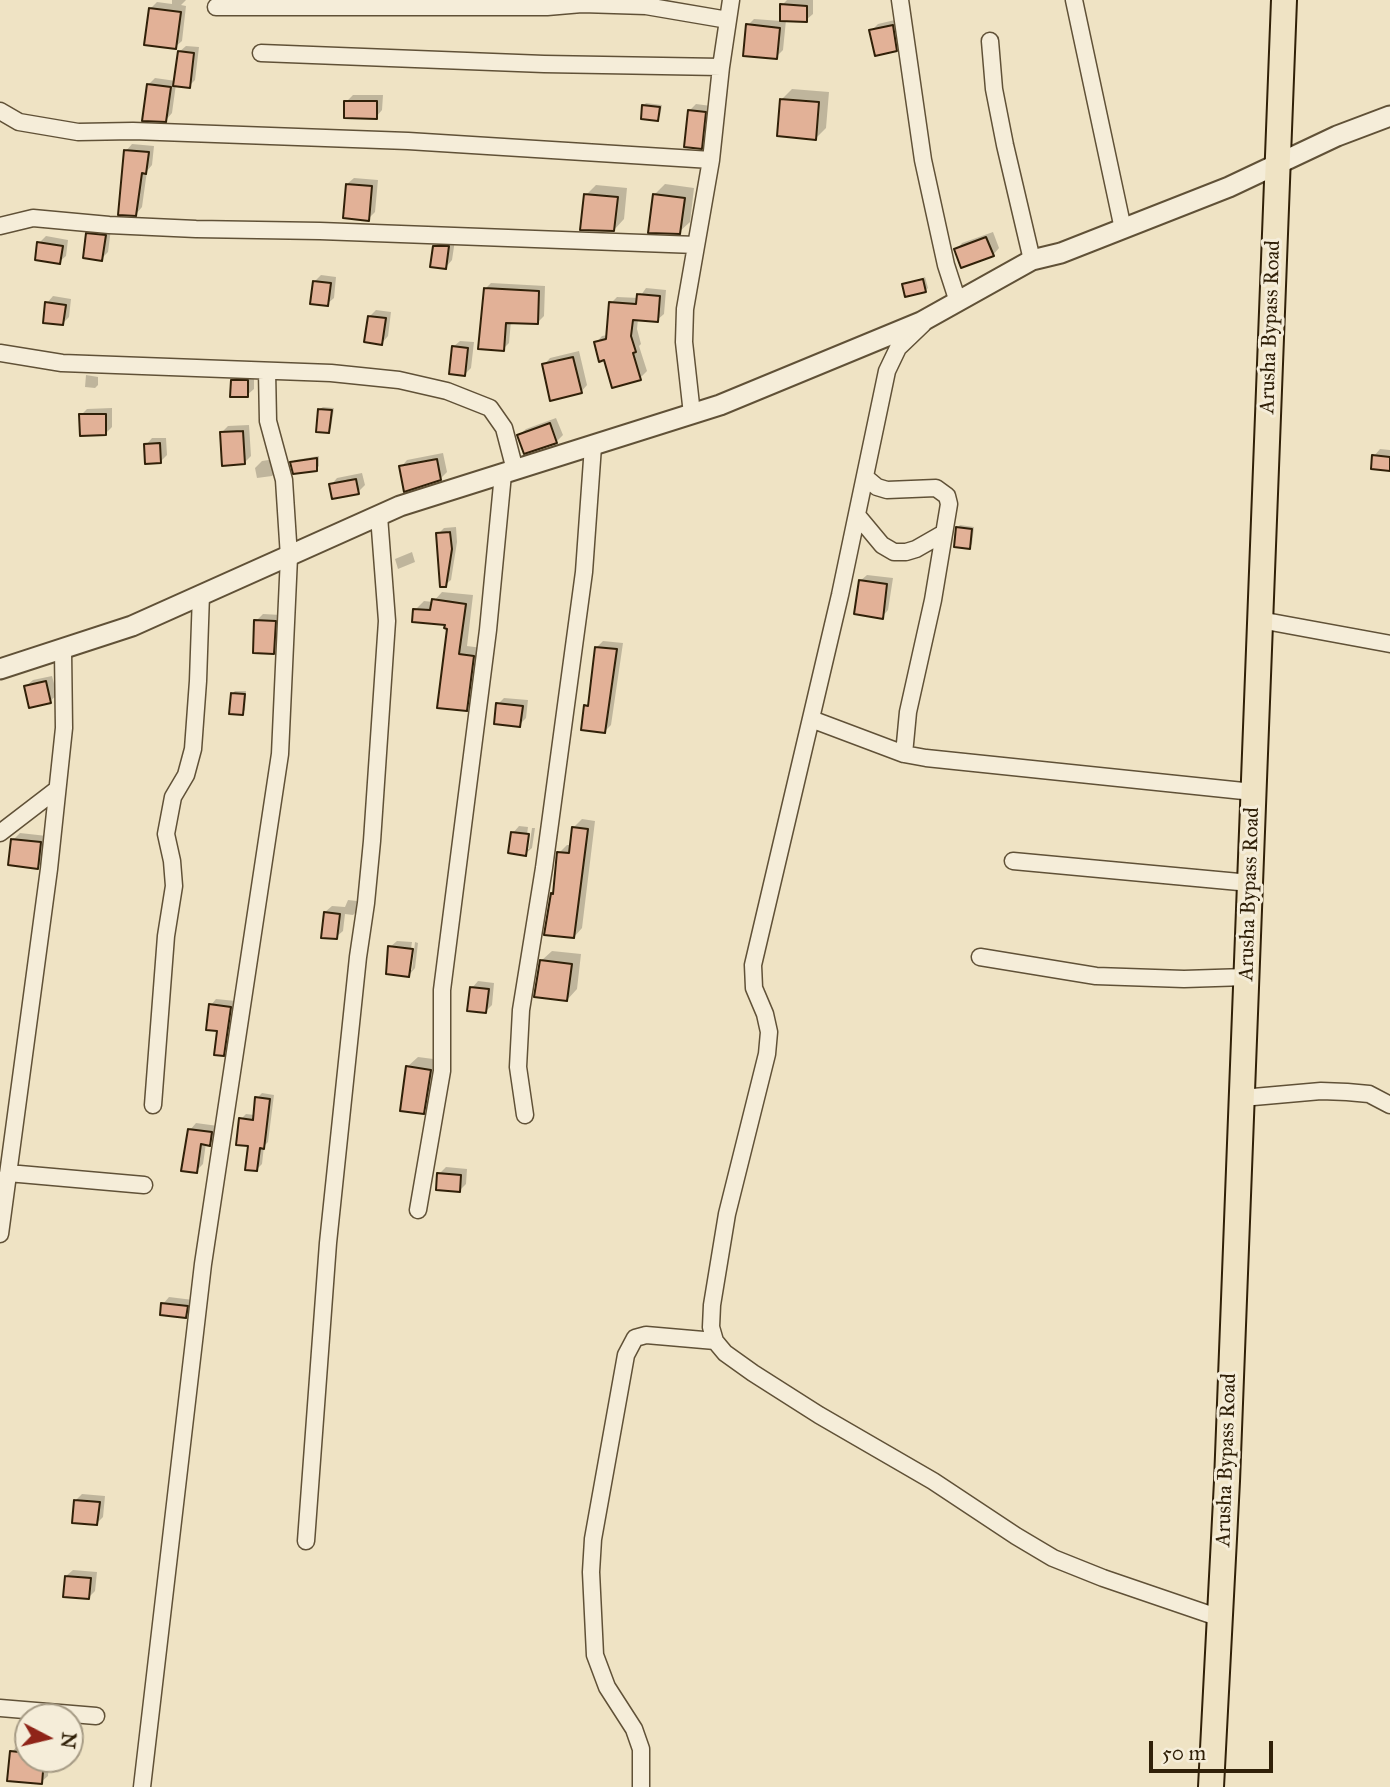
<!DOCTYPE html>
<html>
<head>
<meta charset="utf-8">
<style>
	body { margin:0 }
	#map { position:relative; width:1390px; height:1787px; overflow:hidden; background:#efe3c4; font-family:"IM FELL Great Primer",serif }
	canvas { display:block }
	.north { position:absolute; left:14px; top:1703px; width:70px; height:70px; box-sizing:border-box; background:#f5edd9; border:2px solid #a69b85; border-radius:50%; rotate:97deg; font-size:19px; font-weight:700; line-height:28px; text-align:center; color:#302008 }
	.north::after { content:''; display:block; margin:auto; width:24px; height:32px; background:#8f2418; clip-path:polygon(50% 0,100% 100%,50% 72%,0 100%) }
	.scale { position:absolute; left:1149px; top:1741px; width:124px; height:32px; box-sizing:border-box; border:4px solid #302008; border-top:0; padding-left:9px; font-size:21px; line-height:24px; white-space:nowrap; color:#302008; -webkit-text-stroke:5px #f5edd9; paint-order:stroke }
</style>
</head>
<body>
<div id="map">
<canvas width="1390" height="1787"></canvas>
<div class="north">N</div>
<div class="scale">50 m</div>
</div>
<script>
const g = document.querySelector('canvas').getContext('2d');
g.lineJoin = 'round';
function fillPath(path, color) { g.fillStyle = color; g.fill(path, 'evenodd'); }
const toPath = rows => new Path2D(rows.map(r => 'M' + r).join(''));
function strokePath(path, color, width, dash) { g.strokeStyle = color; g.lineWidth = width; g.lineCap = dash ? 'butt' : 'round'; g.setLineDash(dash || []); g.stroke(path); }
function drawText(font, color, halo, rows, align = 'center') {
  g.font = font + ' "IM FELL Great Primer",serif'; g.lineWidth = 6; g.setLineDash([]); g.textBaseline = 'middle'; g.strokeStyle = halo; g.fillStyle = color; for (const [text, x, y, turn = 0] of rows) {
    g.save(); g.translate(x, y); g.rotate((+turn || 0) * Math.PI / 180); g.textAlign = isNaN(turn) ? turn : align; if (halo) g.strokeText(text, 0, 0); g.fillText(text, 0, 0); g.restore();
  }
}
const shadow = toPath([
	[172,0,186,0,181,5,186,6,182,41,175,47,150,9,157,2,172,4],
	[787,0,813,0,813,14,806,20,786,20,783,50,776,57,748,25,754,19,781,21,782,5],
	[899,19,902,43,896,50,871,31,878,24],
	[186,46,199,47,195,80,189,86,176,84,172,113,166,120,148,85,155,78,176,81,179,52],
	[792,89,829,92,826,128,816,138,782,99],
	[353,95,383,95,382,110,376,117,346,102],
	[646,103,662,105,660,116,657,119,643,106],
	[696,104,711,106,708,140,701,147,689,111],
	[132,144,154,146,152,165,147,171,142,207,136,214,126,151],
	[354,178,378,180,375,212,368,219,347,184],
	[665,184,694,188,690,222,679,232,654,195],
	[596,185,627,188,624,219,614,230,586,195],
	[94,228,111,229,108,252,101,259,88,234],
	[993,232,999,248,993,255,956,250,962,243],
	[46,236,68,240,66,256,59,262,39,243],
	[441,240,455,240,452,260,446,267,435,247],
	[321,275,336,277,334,298,327,304,315,281],
	[925,277,928,288,925,291,904,285],
	[491,283,545,286,544,316,538,322,511,321,509,343,503,349,485,289],
	[646,288,666,290,664,314,657,320,638,319,637,329,641,344,639,346,647,371,640,378,605,358,596,343,602,336,608,335,611,303,617,297,639,298],
	[53,296,71,299,69,317,63,323,47,303],
	[376,310,391,312,388,336,382,343,369,317],
	[460,341,474,342,471,368,465,374,453,347],
	[579,351,587,385,581,392,544,365,550,358],
	[239,374,254,375,254,389,247,395,232,381],
	[86,375,98,377,98,385,95,388,85,387],
	[323,407,334,408,331,428,329,431,320,409],
	[112,408,112,427,106,433,81,415,87,409],
	[556,418,563,435,556,442,519,435,526,429],
	[249,425,251,456,244,463,221,433,228,426],
	[152,438,166,438,167,455,160,462,146,445],
	[1380,449,1390,450,1390,469,1374,456],
	[443,453,447,472,440,479,401,467,407,460],
	[319,456,319,466,316,469,292,462,295,460],
	[275,459,278,470,272,476,257,478,255,468,262,461],
	[362,473,365,485,358,492,331,485,337,478],
	[960,525,974,527,972,544,970,547,957,528],
	[456,527,457,542,451,580,445,585,438,534,444,528],
	[412,552,415,562,398,569,395,559],
	[867,575,893,578,888,610,882,617,860,581],
	[442,592,473,595,467,646,482,648,475,701,466,710,449,627,447,624,415,610,424,601,433,602],
	[263,614,281,615,280,646,273,652,256,621],
	[603,641,623,643,611,725,605,731,586,706,590,702,597,647],
	[52,676,57,695,50,701,26,686,33,680],
	[235,691,246,691,245,710,242,713,232,694],
	[504,698,528,700,526,718,519,725,498,704],
	[582,819,595,821,582,928,574,937,552,894,555,891,559,853,567,845,571,845,574,827],
	[519,826,528,827,525,849,529,849,532,828,535,828,532,848,525,854,513,833],
	[20,833,47,836,44,860,38,867,13,840],
	[348,900,357,901,356,912,353,915,345,914,343,931,336,937,325,912,332,906,345,907],
	[397,941,412,942,408,970,412,970,415,942,418,943,415,968,409,975,390,947],
	[552,951,581,954,577,989,567,1000,541,961],
	[478,981,494,983,492,1005,485,1012,472,988],
	[216,999,236,1001,229,1049,223,1054,211,1005],
	[418,1057,441,1060,434,1102,423,1112,407,1067],
	[262,1093,274,1095,268,1142,264,1146,262,1164,257,1169,241,1119,246,1114,255,1115,257,1098],
	[196,1123,218,1126,216,1137,210,1144,206,1143,203,1164,196,1171,190,1130],
	[446,1167,467,1169,466,1184,459,1191,439,1174],
	[169,1297,193,1300,192,1310,185,1316,163,1304],
	[82,1494,105,1496,103,1517,97,1523,75,1501],
	[73,1570,97,1572,95,1591,88,1598,66,1576],
	[18,1745,28,1746,28,1759,49,1759,48,1776,41,1782,12,1752]
]);
const building = toPath([
	[780,4,807,6,807,22,780,21,780,4],
	[149,8,181,12,176,49,144,45,149,8],
	[746,24,780,28,777,59,743,56,746,24],
	[893,25,897,51,875,56,869,30,893,25],
	[178,51,194,53,190,88,173,86,178,51],
	[147,84,171,87,166,122,142,121,147,84],
	[780,99,819,102,816,140,777,136,780,99],
	[344,101,377,101,377,119,344,118,344,101],
	[642,105,660,107,658,121,641,119,642,105],
	[688,110,706,112,702,149,684,147,688,110],
	[124,150,149,152,146,174,142,173,136,216,118,215,124,150],
	[346,184,372,186,369,221,343,218,346,184],
	[584,194,618,197,614,231,580,230,584,194],
	[653,194,685,198,680,234,648,233,653,194],
	[86,233,106,235,102,261,83,258,86,233],
	[986,237,994,256,961,268,954,249,986,237],
	[37,242,63,246,60,264,35,260,37,242],
	[433,246,449,246,446,269,430,267,433,246],
	[923,279,926,292,905,297,902,284,923,279],
	[313,281,331,283,328,306,310,304,313,281],
	[484,288,539,291,538,324,506,323,504,351,478,349,484,288],
	[637,294,660,296,658,322,633,320,631,336,636,352,633,353,641,380,612,388,604,360,599,362,594,342,606,339,609,302,636,304,637,294],
	[45,302,66,305,63,325,43,323,45,302],
	[368,316,386,318,382,345,364,342,368,316],
	[452,346,468,348,465,376,449,374,452,346],
	[573,357,582,393,550,401,542,364,573,357],
	[231,380,248,380,248,397,230,397,231,380],
	[318,409,332,410,329,433,316,432,318,409],
	[79,414,106,414,106,435,80,436,79,414],
	[550,423,557,443,524,454,517,435,550,423],
	[243,431,245,464,222,466,220,432,243,431],
	[160,443,161,463,145,464,144,444,160,443],
	[1372,455,1390,457,1390,471,1371,469,1372,455],
	[317,458,317,471,293,474,290,462,317,458],
	[437,459,441,480,404,492,399,466,437,459],
	[356,479,359,494,332,499,329,484,356,479],
	[956,527,972,529,970,549,954,547,956,527],
	[450,532,452,549,446,587,440,587,436,533,450,532],
	[859,580,887,584,883,619,854,614,859,580],
	[432,599,466,604,459,654,474,656,467,711,437,708,447,629,444,628,445,625,412,622,413,609,430,610,432,599],
	[254,620,276,621,274,654,253,653,254,620],
	[595,647,617,649,605,733,581,730,584,705,588,706,595,647],
	[46,681,51,703,29,708,24,686,46,681],
	[231,693,245,694,243,715,229,714,231,693],
	[496,703,523,706,520,727,494,724,496,703],
	[572,827,588,829,574,938,544,935,551,893,553,894,557,852,569,853,572,827],
	[511,832,529,834,526,856,508,853,511,832],
	[11,839,41,842,38,869,8,865,11,839],
	[324,912,340,914,337,939,321,938,324,912],
	[388,946,413,949,409,977,386,974,388,946],
	[540,960,572,964,567,1001,534,997,540,960],
	[470,987,489,989,486,1013,467,1011,470,987],
	[209,1004,231,1007,224,1056,214,1055,217,1031,206,1030,209,1004],
	[406,1066,431,1070,424,1114,400,1111,406,1066],
	[255,1097,270,1099,264,1149,260,1148,257,1171,245,1170,248,1146,236,1145,239,1118,253,1120,255,1097],
	[188,1129,212,1132,210,1146,201,1144,197,1173,181,1171,188,1129],
	[437,1173,461,1175,460,1192,436,1190,437,1173],
	[161,1303,188,1306,186,1318,160,1315,161,1303],
	[74,1500,100,1502,97,1525,72,1523,74,1500],
	[65,1576,91,1578,89,1599,63,1597,65,1576],
	[10,1751,28,1753,28,1759,44,1759,42,1784,7,1781,10,1751]
]);
const minor = toPath([
	[900,0,923,160,946,265,958,302],
	[1074,0,1123,229],
	[216,7,547,7,582,4,646,6,728,20],
	[990,41,994,89,1005,145,1032,260],
	[261,53,544,64,721,67],
	[0,111,19,122,78,132,133,131,408,141,711,160],
	[0,226,33,218,109,225,196,229,320,231,696,245],
	[923,324,898,348,887,371,840,595,753,965,754,988,765,1014,769,1032,767,1054,727,1214,712,1305,711,1327,715,1341,725,1353,753,1373,819,1415,933,1481,1016,1536,1053,1558,1103,1578,1220,1618],
	[0,353,62,363,331,373,399,380,447,391,490,408,504,428,515,470],
	[692,414,684,342,685,309,711,160,721,67,731,0],
	[865,477,877,487,887,490,936,488,947,496,949,504,933,600,908,712,904,754],
	[857,515,882,545,894,552,906,552,916,549,944,533],
	[1260,620,1390,644],
	[811,719,904,754,926,758,1253,792],
	[0,833,56,790],
	[1013,861,1250,883],
	[980,957,1096,976,1184,979,1246,977],
	[1242,1098,1321,1091,1347,1092,1369,1094,1390,1105],
	[153,1105,166,936,174,886,172,861,166,834,173,797,186,775,193,749,198,681,201,594],
	[525,1115,518,1067,521,1010,544,868,584,572,593,446],
	[8,1173,144,1185],
	[418,1210,442,1071,442,990,488,630,503,474],
	[0,1234,49,869,64,728,63,650],
	[306,1541,328,1243,358,957,366,903,372,841,387,621,379,516],
	[0,1708,96,1716],
	[142,1787,203,1264,280,754,289,557,284,480,268,421,267,371],
	[641,1787,641,1749,634,1729,607,1687,595,1655,591,1572,593,1539,626,1355,635,1338,646,1335,715,1341]
]);
const tertiary = toPath([
	[0,669,132,626,400,506,720,405,921,322,1032,260,1061,253,1229,187,1337,136,1390,116]
]);
const primary = toPath([
	[1211,1787,1227,1481,1284,0]
]);
const streetNames = [
	["Arusha Bypass Road",1271,327,-88],
	["Arusha Bypass Road",1250,894,-88],
	["Arusha Bypass Road",1227,1460,-88]
];
fillPath(shadow, '#0003');
fillPath(building, '#e2b197');
strokePath(building, '#302008', 2);
strokePath(minor, '#605137', 19);
strokePath(tertiary, '#605137', 23);
strokePath(primary, '#302008', 28);
strokePath(minor, '#f5edd9', 16);
strokePath(tertiary, '#f5edd9', 19);
strokePath(primary, '#efe3c4', 24);
drawText('21px', '#302008', '#f5edd9', streetNames);
</script>
</body>
</html>
